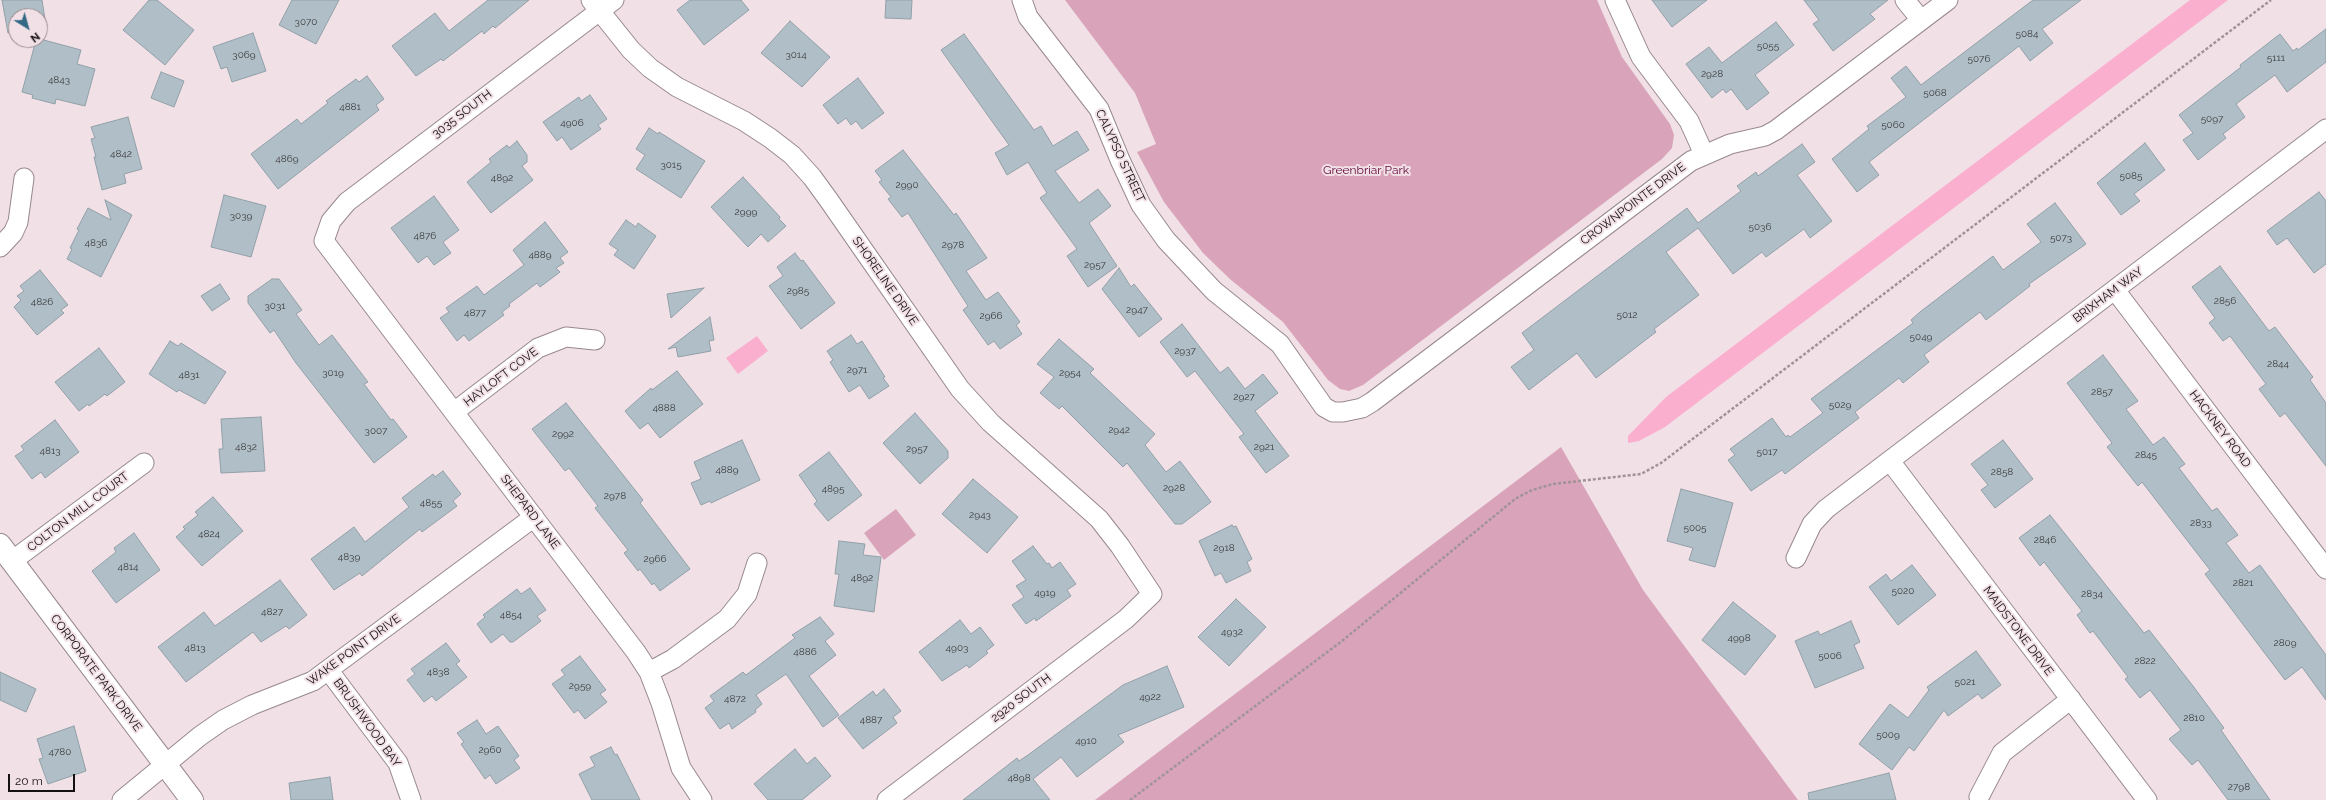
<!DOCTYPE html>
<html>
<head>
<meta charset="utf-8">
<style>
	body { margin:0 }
	#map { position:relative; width:2326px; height:800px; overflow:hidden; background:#f1e0e6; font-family:Raleway,sans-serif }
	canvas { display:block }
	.north { position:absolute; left:8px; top:8px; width:40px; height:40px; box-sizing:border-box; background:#f1e0e6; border:1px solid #998c91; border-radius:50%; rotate:143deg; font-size:11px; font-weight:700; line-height:16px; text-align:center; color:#140f11 }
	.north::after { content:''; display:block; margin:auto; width:14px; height:18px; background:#336985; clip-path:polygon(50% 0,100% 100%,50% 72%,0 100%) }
	.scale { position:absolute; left:8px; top:774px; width:67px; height:18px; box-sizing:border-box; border:2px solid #140f11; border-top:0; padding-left:5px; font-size:12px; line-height:14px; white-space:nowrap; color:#140f11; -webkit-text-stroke:3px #f1e0e6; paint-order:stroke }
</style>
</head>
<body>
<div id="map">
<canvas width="2326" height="800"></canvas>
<div class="north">N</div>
<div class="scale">20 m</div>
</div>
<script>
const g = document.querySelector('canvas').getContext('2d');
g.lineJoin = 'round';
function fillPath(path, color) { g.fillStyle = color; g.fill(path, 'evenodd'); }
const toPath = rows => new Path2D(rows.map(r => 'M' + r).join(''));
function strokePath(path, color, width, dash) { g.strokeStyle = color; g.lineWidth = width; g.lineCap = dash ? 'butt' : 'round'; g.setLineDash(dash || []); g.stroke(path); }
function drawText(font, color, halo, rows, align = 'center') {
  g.font = font + ' Raleway,sans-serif'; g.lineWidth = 4; g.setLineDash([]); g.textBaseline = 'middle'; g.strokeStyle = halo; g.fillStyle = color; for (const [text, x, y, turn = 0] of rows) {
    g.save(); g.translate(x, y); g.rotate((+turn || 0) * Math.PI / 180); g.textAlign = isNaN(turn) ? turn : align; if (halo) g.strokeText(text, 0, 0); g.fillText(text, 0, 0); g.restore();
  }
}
const green = toPath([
	[1065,0,1597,0,1622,57,1670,124,1674,135,1672,148,1662,159,1363,385,1349,391,1340,389,1328,380,1283,322,1231,280,1203,253,1164,202,1137,152,1156,144,1135,93],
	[1561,447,1643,590,1798,800,1095,800],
	[896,509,916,535,884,560,864,533]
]);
const water = toPath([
	[2190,0,2228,0,1665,427,1639,441,1628,443,1628,436,1666,397],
	[757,336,768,351,738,374,726,358]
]);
const building = toPath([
	[2,0,42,0,46,26,40,28,40,16,16,16,16,32,8,33,2,0],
	[149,0,157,0,194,30,165,65,123,30,149,0],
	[292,0,339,0,316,44,279,25,292,0],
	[488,0,529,0,495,28,493,26,484,34,482,31,443,61,441,59,416,76,392,46,435,13,449,31,488,0],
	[690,0,741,0,749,10,704,45,677,10,690,0],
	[886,0,912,0,911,19,885,18,886,0],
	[1652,0,1707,0,1672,27,1652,0],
	[1804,0,1888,0,1870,14,1875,19,1833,51,1813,24,1819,20,1804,0],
	[2033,0,2081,0,2042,29,2053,43,2030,61,2019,46,1869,162,1879,175,1857,192,1832,159,1869,129,1867,126,1906,97,1891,78,1906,66,1921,85,2033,0],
	[790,21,830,57,802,87,761,53,790,21],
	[1776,22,1794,45,1755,75,1769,93,1747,110,1731,89,1726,93,1723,89,1712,98,1686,64,1709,47,1722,63,1776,22],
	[2326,29,2326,62,2287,92,2275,75,2236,104,2245,117,2223,134,2226,138,2198,160,2183,140,2193,133,2179,115,2241,67,2240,65,2280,34,2293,51,2297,48,2298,50,2326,29],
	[253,33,266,71,232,82,227,67,221,69,213,47,253,33],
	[964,34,1034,130,1041,126,1053,146,1077,131,1089,150,1055,171,1079,203,1098,189,1111,206,1089,223,1117,266,1088,287,1067,256,1077,249,1040,198,1047,193,1028,162,1007,175,995,153,1009,145,941,50,964,34],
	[40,39,81,50,77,64,95,69,85,106,56,99,55,104,32,98,33,95,22,92,36,40,40,39],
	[161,72,184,81,174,107,151,98,161,72],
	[367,76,384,99,376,105,379,110,278,189,251,154,297,119,301,124,328,103,326,101,356,79,359,82,367,76],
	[858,78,884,113,862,129,856,121,851,125,846,118,838,124,823,105,858,78],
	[590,95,607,119,598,125,601,129,571,150,562,137,557,141,543,122,579,97,581,101,590,95],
	[128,117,142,169,124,174,126,183,102,190,94,157,96,157,91,139,95,138,91,127,128,117],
	[649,128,658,134,659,132,705,161,681,198,636,169,645,155,636,149,649,128],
	[517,141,527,155,527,162,522,166,533,180,491,213,467,182,491,162,489,159,507,145,509,148,517,141],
	[2145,143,2165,170,2134,194,2140,201,2121,215,2097,183,2145,143],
	[1802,144,1815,162,1797,175,1832,221,1810,238,1804,229,1766,257,1762,252,1733,274,1698,228,1666,252,1699,295,1654,329,1656,332,1596,378,1577,353,1529,390,1511,367,1534,350,1522,333,1687,208,1698,223,1741,191,1737,186,1756,172,1758,176,1802,144],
	[903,150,954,215,956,213,987,258,966,271,986,300,998,292,1020,322,1016,325,1022,334,1000,349,994,341,988,345,963,310,968,306,908,213,902,217,888,199,891,197,879,182,882,180,875,171,903,150],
	[743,177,780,217,779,219,786,226,768,242,761,234,748,247,711,207,743,177],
	[2319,192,2326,201,2326,264,2314,273,2287,238,2277,245,2267,231,2319,192],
	[224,195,266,206,251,257,211,247,224,195],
	[434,196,459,230,443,242,451,253,434,265,427,256,418,263,391,228,434,196],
	[105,200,132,215,101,277,67,259,72,249,70,248,79,230,77,229,88,208,111,220,105,200],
	[2055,203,2086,244,2029,284,2030,286,1986,320,1980,312,1924,355,1929,362,1903,383,1899,378,1855,412,1859,418,1785,474,1782,470,1751,491,1728,460,1735,455,1730,449,1772,418,1786,437,1788,435,1790,437,1823,413,1811,399,1913,323,1911,320,1920,312,1993,256,2003,270,2041,242,2027,224,2055,203],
	[626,220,636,227,638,223,656,236,634,269,614,255,618,250,609,244,626,220],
	[545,222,568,252,560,258,564,263,556,268,560,272,540,287,537,283,509,304,510,306,502,312,504,315,469,341,464,335,457,341,440,318,449,312,446,308,477,286,484,295,524,265,513,250,545,222],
	[795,253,801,261,803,260,835,303,801,329,769,286,783,276,777,267,795,253],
	[2220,266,2269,331,2275,327,2313,377,2310,380,2326,403,2326,466,2285,413,2280,417,2259,389,2266,384,2230,336,2223,341,2209,323,2215,318,2192,287,2220,266],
	[1119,268,1131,287,1134,284,1162,319,1139,337,1102,289,1119,268],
	[40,270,68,305,61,310,64,313,37,335,14,307,21,300,17,296,24,291,20,286,40,270],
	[272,279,279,279,302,310,296,314,319,345,332,335,368,382,364,384,391,420,393,419,407,437,374,463,296,363,274,330,270,333,248,303,248,296,272,279],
	[220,284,230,299,212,311,201,296,220,284],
	[704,288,671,318,667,294,704,288],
	[710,317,714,340,709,341,711,351,678,357,676,347,668,349,710,317],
	[1182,324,1220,373,1228,367,1245,389,1263,374,1278,393,1255,411,1289,456,1266,473,1239,437,1244,434,1195,371,1187,377,1160,342,1182,324],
	[851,335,857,344,862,341,885,377,883,378,889,386,869,399,860,385,849,392,830,362,833,360,827,351,851,335],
	[1059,339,1094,369,1090,373,1155,434,1145,445,1166,472,1180,461,1211,502,1182,524,1175,524,1127,463,1123,467,1062,406,1059,409,1040,393,1054,377,1037,364,1059,339],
	[170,341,178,346,181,343,226,372,205,404,179,390,177,392,149,374,170,341],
	[99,348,125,382,107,396,105,394,89,406,88,404,79,411,55,382,99,348],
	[2103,355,2138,401,2126,409,2153,445,2164,437,2185,464,2179,468,2212,511,2217,508,2238,535,2226,543,2249,573,2260,565,2326,655,2326,700,2302,667,2285,680,2205,574,2210,570,2142,482,2138,486,2107,447,2112,443,2067,383,2103,355],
	[677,371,703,404,660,438,648,423,640,429,625,411,651,388,652,390,677,371],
	[566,403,643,500,640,503,690,569,660,591,654,583,652,585,640,569,638,571,624,553,628,550,595,508,598,506,569,468,565,471,532,429,566,403],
	[915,413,948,451,948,458,920,484,883,443,915,413],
	[261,417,265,471,221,473,219,449,223,449,221,419,261,417],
	[55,420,79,452,45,478,41,472,32,479,15,456,24,450,21,446,55,420],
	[742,440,760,480,711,503,710,501,701,505,691,483,701,479,694,462,742,440],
	[2003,440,2033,479,1995,508,1981,490,1988,485,1971,464,2003,440],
	[829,452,862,495,828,521,814,504,817,501,799,475,829,452],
	[443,471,461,494,453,501,457,506,422,532,420,529,362,576,360,573,334,590,311,559,354,527,365,542,409,507,402,498,433,474,435,477,443,471],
	[973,479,1018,517,987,553,942,514,973,479],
	[1681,489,1733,503,1715,567,1689,560,1693,548,1667,541,1681,489],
	[213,497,243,531,202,566,176,537,185,529,183,527,198,515,195,512,213,497],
	[2050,515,2144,633,2149,630,2193,686,2224,728,2221,730,2270,800,2228,800,2198,760,2192,765,2169,739,2181,730,2150,690,2140,698,2125,679,2128,677,2093,631,2090,633,2077,615,2082,611,2044,562,2040,566,2019,538,2050,515],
	[1232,525,1233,527,1236,526,1252,559,1247,562,1251,571,1226,583,1221,573,1215,576,1199,541,1232,525],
	[134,533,160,570,116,603,92,571,116,552,114,548,134,533],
	[839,541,865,544,863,555,881,557,874,612,834,606,839,574,835,574,839,541],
	[1033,546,1047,564,1049,563,1052,568,1060,562,1076,584,1067,590,1071,596,1036,621,1035,618,1026,624,1012,605,1024,597,1016,586,1026,580,1012,561,1033,546],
	[1912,565,1936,595,1898,625,1869,587,1886,574,1891,581,1912,565],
	[280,580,307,615,289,629,286,626,261,642,253,632,186,682,158,647,204,612,215,626,280,580],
	[530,588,546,610,537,616,541,621,513,642,510,642,503,634,491,643,477,624,485,617,483,615,517,589,521,594,530,588],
	[1236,599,1266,627,1229,666,1198,637,1236,599],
	[1733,602,1776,636,1745,675,1702,640,1733,602],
	[820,617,834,634,825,641,836,655,809,676,839,715,823,727,786,674,756,695,762,704,755,710,756,712,732,729,729,723,720,729,705,708,714,701,710,696,743,672,746,675,795,638,792,635,820,617],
	[960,620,971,634,980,627,994,645,986,651,988,653,969,668,967,665,942,681,919,652,960,620],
	[1851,621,1860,642,1854,645,1864,668,1815,688,1795,641,1818,631,1820,635,1851,621],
	[446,643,460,661,456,664,467,677,436,701,432,696,424,702,407,680,415,674,411,669,446,643],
	[1976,651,2001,685,1982,699,1978,694,1948,716,1944,710,1914,751,1909,747,1892,770,1859,744,1890,704,1908,718,1929,690,1927,687,1976,651],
	[580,656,606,690,600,694,607,702,585,719,578,710,574,713,552,684,565,675,561,670,580,656],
	[1167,666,1184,707,1118,735,1124,742,1077,777,1061,757,1033,779,1050,800,963,800,1017,758,1019,761,1028,755,1123,685,1167,666],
	[0,672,36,689,26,712,0,700,0,672],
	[884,689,901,711,893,717,897,723,863,749,838,718,873,691,876,696,884,689],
	[477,720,486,734,498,726,519,756,514,760,520,768,496,784,490,775,485,779,461,744,464,742,457,733,477,720],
	[74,726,86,771,48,784,39,759,43,758,37,739,74,726],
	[611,747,615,755,617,754,640,800,592,800,579,774,595,766,590,757,611,747],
	[795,749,807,764,815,757,831,776,802,800,768,800,754,784,795,749],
	[1889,773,1896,800,1809,800,1808,793,1889,773],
	[330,777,333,800,291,800,289,783,330,777]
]);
const path = toPath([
	[1130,800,1342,641,1515,499,1532,490,1553,484,1641,474,1661,463,2271,0]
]);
const minor = toPath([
	[591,0,631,50,650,68,677,87,744,121,770,138,792,155,812,177,828,199,960,389,991,423,1099,519,1120,546,1152,594,1126,619,887,800],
	[614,0,347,202,331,221,324,241,636,652,649,672,661,703,681,768,702,800],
	[1022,0,1028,17,1099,109,1120,160,1141,205,1166,240,1214,291,1280,344,1324,407,1333,412,1343,412,1362,408,1372,402,1691,161,1730,144,1765,136,1776,130,1948,0],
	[1615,0,1641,57,1689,121,1704,154],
	[1905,0,1921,20],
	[0,247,13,233,18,222,24,178],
	[2115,290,2326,569],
	[454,412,538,348,566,337,595,340],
	[1890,461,2147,800],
	[1796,558,1812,524,1826,509,2326,129],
	[12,561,144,463],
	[329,671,398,763,411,800],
	[649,672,673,659,727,619,747,594,757,563],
	[1979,797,2002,753,2071,699],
	[122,800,200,736,223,720,252,705,313,681,534,517]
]);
const tertiary = toPath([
	[0,545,192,800]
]);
const numberNames = [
	["3070",306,22],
	["5084",2027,34],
	["5055",1768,46],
	["3069",244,55],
	["3014",796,55],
	["5111",2276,58],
	["5076",1979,59],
	["2928",1712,74],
	["4843",59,80],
	["5068",1935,93],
	["4881",350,107],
	["5097",2212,119],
	["4906",572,123],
	["5060",1893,125],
	["4842",121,154],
	["4869",287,159],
	["3015",671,165],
	["5085",2131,176],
	["4892",502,178],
	["2990",907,185],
	["2999",746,212],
	["3039",241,216],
	["5036",1760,227],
	["4876",425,236],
	["5073",2061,238],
	["4836",96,243],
	["2978",953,245],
	["4889",540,255],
	["2957",1095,265],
	["2985",798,291],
	["2856",2225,301],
	["4826",42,302],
	["3031",275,306],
	["2947",1137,310],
	["4877",475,313],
	["5012",1627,315],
	["2966",991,316],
	["5049",1921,337],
	["2937",1185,351],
	["2844",2278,364],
	["2971",857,370],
	["3019",333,373],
	["2954",1070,373],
	["4831",189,375],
	["2857",2102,392],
	["2927",1244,397],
	["5029",1840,405],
	["4888",664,408],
	["2942",1119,430],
	["3007",376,431],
	["2992",563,434],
	["4832",246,447],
	["2921",1264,447],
	["2957",917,449],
	["4813",50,451],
	["5017",1767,452],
	["2845",2146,455],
	["4889",727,470],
	["2858",2002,472],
	["2928",1174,488],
	["4895",833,489],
	["2978",615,496],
	["4855",431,503],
	["2943",980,515],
	["2833",2201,523],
	["5005",1695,528],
	["4824",209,534],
	["2846",2045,540],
	["2918",1224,548],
	["4839",349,557],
	["2966",655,559],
	["4814",128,567],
	["4892",862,578],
	["2821",2243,583],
	["5020",1903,591],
	["4919",1045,593],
	["2834",2092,594],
	["4827",272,612],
	["4854",511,615],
	["4932",1232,632],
	["4998",1739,638],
	["2809",2285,643],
	["4813",195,648],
	["4903",957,648],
	["4886",805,652],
	["5006",1830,656],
	["2822",2145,661],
	["4838",438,672],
	["5021",1965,682],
	["2959",580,686],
	["4922",1150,697],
	["4872",735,699],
	["2810",2194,718],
	["4887",871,720],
	["5009",1888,735],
	["4910",1086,741],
	["2960",490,750],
	["4780",60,752],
	["4898",1019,778],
	["2798",2239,787]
];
const streetNames = [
	["3035 SOUTH",462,114,-37],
	["CALYPSO STREET",1120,156,65],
	["CROWNPOINTE DRIVE",1633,204,-37],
	["SHORELINE DRIVE",885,281,55],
	["BRIXHAM WAY",2108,295,-37],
	["HAYLOFT COVE",501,377,-37],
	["HACKNEY ROAD",2220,429,53],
	["COLTON MILL COURT",78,512,-37],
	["SHEPARD LANE",530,512,53],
	["MAIDSTONE DRIVE",2018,631,53],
	["WAKE POINT DRIVE",354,650,-36],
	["CORPORATE PARK DRIVE",96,673,53],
	["2920 SOUTH",1021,698,-37],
	["BRUSHWOOD BAY",367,723,54]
];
const parkNames = [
	["Greenbriar Park",1366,170]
];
fillPath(green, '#d9a4b9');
fillPath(water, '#fbafce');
fillPath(building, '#b0bfc7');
strokePath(building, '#91a0a8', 1);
strokePath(minor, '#98898e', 21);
strokePath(tertiary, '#98898e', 24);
strokePath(path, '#a09398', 2.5, [3, 2]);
strokePath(minor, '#fff', 19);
strokePath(tertiary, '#fff', 22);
drawText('10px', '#3b3b3e', null, numberNames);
drawText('12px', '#140f11', '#f1e0e6', streetNames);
drawText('12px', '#600739', '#f1e0e6', parkNames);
</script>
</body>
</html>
